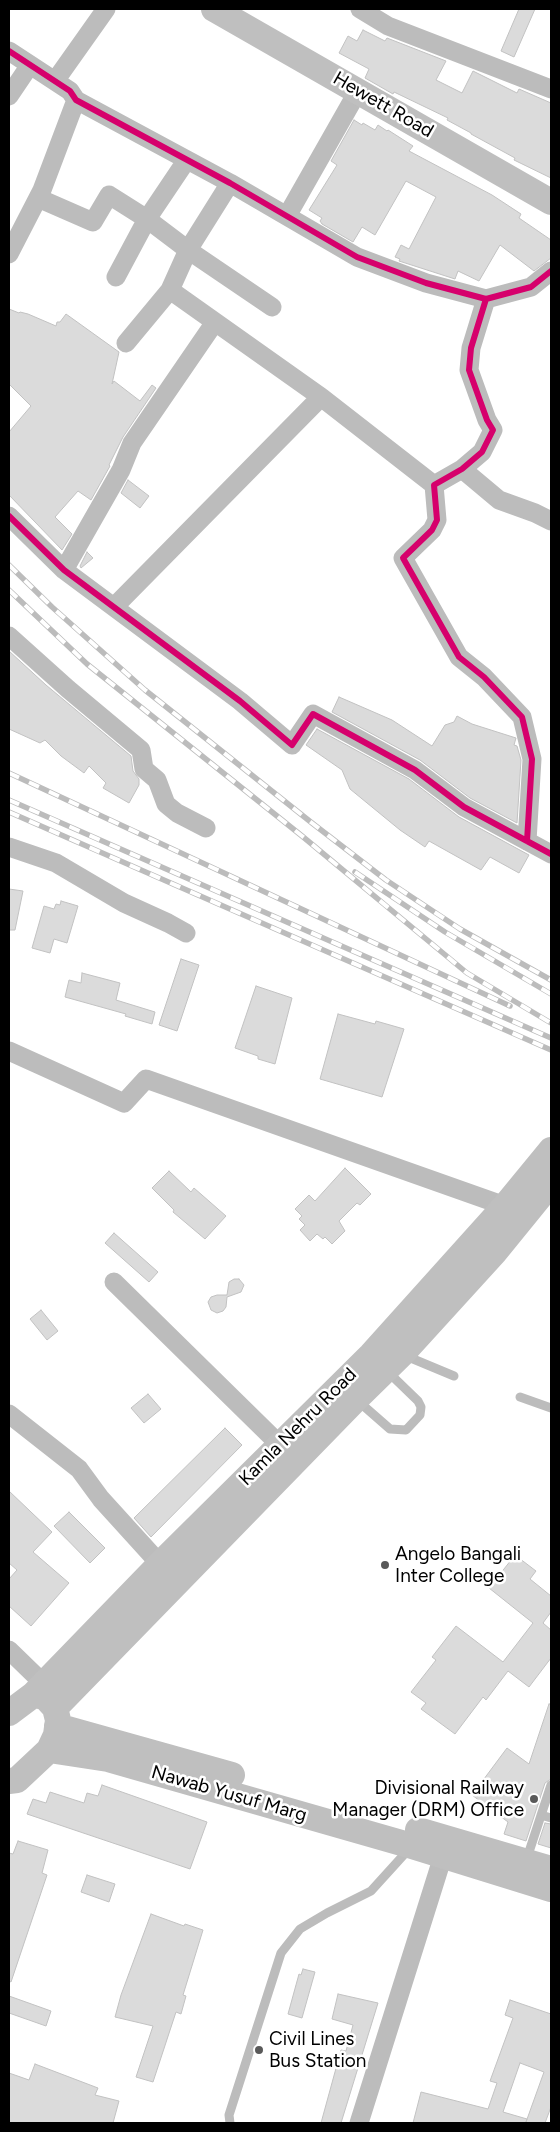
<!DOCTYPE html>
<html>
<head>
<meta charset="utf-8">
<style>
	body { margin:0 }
	#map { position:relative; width:560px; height:2132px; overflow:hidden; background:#fff; font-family:Figtree,sans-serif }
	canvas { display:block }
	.frame { position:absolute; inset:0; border:10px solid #000; pointer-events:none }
</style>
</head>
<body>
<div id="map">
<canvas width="560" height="2132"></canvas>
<div class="frame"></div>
</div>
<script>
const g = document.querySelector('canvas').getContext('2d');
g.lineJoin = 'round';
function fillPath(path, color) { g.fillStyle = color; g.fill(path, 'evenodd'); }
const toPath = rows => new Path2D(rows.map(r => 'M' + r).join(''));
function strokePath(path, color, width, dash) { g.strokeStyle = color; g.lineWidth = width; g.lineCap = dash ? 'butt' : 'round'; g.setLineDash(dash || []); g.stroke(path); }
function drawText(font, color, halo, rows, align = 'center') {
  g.font = font + ' Figtree,sans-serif'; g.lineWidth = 5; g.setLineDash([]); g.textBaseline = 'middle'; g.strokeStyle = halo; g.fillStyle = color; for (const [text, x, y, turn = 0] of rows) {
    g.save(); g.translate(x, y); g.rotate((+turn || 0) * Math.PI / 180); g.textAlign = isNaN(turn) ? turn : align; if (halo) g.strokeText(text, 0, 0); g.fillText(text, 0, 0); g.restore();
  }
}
const building = toPath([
	[519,9,535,9,514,57,501,51,519,9],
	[363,30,385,41,387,38,446,61,436,80,462,93,473,71,517,93,519,89,551,103,551,178,514,160,515,158,471,134,471,133,447,120,448,118,394,92,393,94,365,78,369,69,339,53,348,36,357,41,363,30],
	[354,120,362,125,363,123,375,130,378,125,387,131,388,130,413,146,409,151,492,195,521,214,519,218,551,240,551,258,534,271,500,245,479,281,458,271,455,279,399,261,400,259,395,257,401,245,409,249,436,197,406,181,375,235,362,227,353,242,322,224,320,221,322,218,309,210,337,165,331,161,354,120],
	[9,309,19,313,20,312,28,314,56,326,57,322,60,322,66,314,119,352,112,384,114,381,140,401,152,385,156,388,123,437,109,465,110,466,91,500,78,491,55,517,72,534,62,550,9,495,9,432,31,406,9,384,9,309],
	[128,480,149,496,140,508,121,493,128,480],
	[87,552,93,558,81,568,80,566,87,552],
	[9,651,46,685,131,756,133,771,139,779,139,785,129,803,103,788,106,783,89,766,84,773,61,756,45,740,40,743,9,729,9,651],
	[339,697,392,720,432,746,445,725,454,722,457,716,472,724,516,738,514,745,517,746,521,760,517,823,470,798,420,760,332,712,339,697],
	[317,729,409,779,459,817,529,855,519,873,490,857,481,870,429,841,425,847,400,830,350,789,342,770,306,745,317,729],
	[9,889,23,891,15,930,9,930,9,889],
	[61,901,78,906,67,943,54,939,50,953,32,948,44,906,54,909,56,904,60,905,61,901],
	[181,959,199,965,177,1031,159,1025,181,959],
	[82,973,120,983,116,1000,155,1012,152,1024,125,1016,126,1014,65,997,69,980,81,983,82,973],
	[256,986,292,998,275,1064,258,1059,258,1056,235,1048,256,986],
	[338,1014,375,1024,376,1021,404,1029,382,1097,320,1079,338,1014],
	[345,1168,371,1194,360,1205,357,1203,339,1221,345,1231,332,1244,325,1237,323,1239,317,1234,310,1241,300,1230,305,1225,299,1219,302,1216,295,1209,309,1195,315,1201,345,1168],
	[169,1171,191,1192,194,1188,226,1216,205,1239,173,1212,174,1210,152,1188,169,1171],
	[114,1233,158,1272,149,1282,105,1243,114,1233],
	[239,1279,244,1285,241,1292,227,1297,226,1307,223,1311,217,1313,211,1310,208,1302,211,1297,217,1295,227,1295,229,1282,234,1279,239,1279],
	[41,1310,58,1331,47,1340,30,1319,41,1310],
	[148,1394,161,1409,144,1423,131,1408,148,1394],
	[225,1428,242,1445,151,1537,134,1518,225,1428],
	[9,1491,52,1532,33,1552,69,1583,31,1626,9,1606,9,1579,17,1570,9,1563,9,1491],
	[69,1512,105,1548,90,1563,54,1526,69,1512],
	[515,1555,536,1571,530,1579,551,1596,551,1612,543,1623,551,1630,551,1658,529,1687,508,1671,486,1700,483,1697,455,1734,421,1709,426,1703,411,1692,436,1660,432,1657,456,1626,503,1662,533,1623,489,1588,515,1555],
	[549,1704,551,1704,551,1779,545,1783,526,1841,504,1834,508,1822,472,1795,507,1748,529,1764,549,1704],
	[102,1785,207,1822,190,1869,27,1814,33,1799,46,1803,50,1792,84,1803,87,1793,98,1796,102,1785],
	[545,1823,551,1824,551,1848,538,1844,545,1823],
	[18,1841,48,1850,42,1873,47,1875,11,1982,9,1981,9,1853,13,1854,18,1841],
	[87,1875,115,1884,109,1902,81,1892,87,1875],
	[151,1914,184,1926,185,1924,203,1930,183,1995,186,1996,181,2014,176,2012,153,2082,136,2077,153,2026,115,2017,121,1995,151,1914],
	[303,1969,315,1972,302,2018,288,2014,299,1974,301,1975,303,1969],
	[338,1994,378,2003,341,2123,321,2123,341,2050,346,2051,353,2025,332,2019,338,1994],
	[9,1996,51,2011,46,2026,9,2013,9,1996],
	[510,2000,551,2014,551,2107,545,2123,413,2123,421,2092,488,2109,497,2083,490,2081,513,2018,505,2015,510,2000],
	[520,2063,544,2072,526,2122,527,2119,503,2112,520,2063],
	[35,2064,98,2088,95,2095,119,2101,113,2123,9,2123,9,2073,29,2080,35,2064]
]);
const lane = toPath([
	[406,1356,454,1376],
	[520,1397,551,1408],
	[358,1401,390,1429,406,1430,420,1415,421,1407,418,1401,387,1371],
	[541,1815,551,1818],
	[526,1861,551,1785],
	[230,2123,229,2115,281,1953,300,1929,327,1913,371,1891,410,1848]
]);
const street = toPath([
	[360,9,388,26,551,89],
	[9,51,70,91,76,100,230,183,357,257,426,283,486,299,531,287,551,271],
	[55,81,106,9],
	[9,96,30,65],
	[230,183,188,250,170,290,321,397,434,485],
	[38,198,93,222,109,195,147,219,188,250,272,307],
	[287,216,358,91],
	[9,254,42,190,76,100],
	[116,277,147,219,186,161],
	[486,299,471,348,469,370,487,420,493,430,482,452,462,469,434,485,437,520,432,530,403,558,459,657,484,677,522,717,532,759,527,841],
	[126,343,170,290],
	[462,469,499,500,535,513,551,521],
	[9,516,64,570,240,701,292,745,313,714,415,770,464,807,551,854],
	[64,570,121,470,132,443,215,322],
	[114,607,321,397],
	[9,636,68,689,141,750,144,769,157,780,166,804,177,813,206,828],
	[9,847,56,863,124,903,168,923,186,933],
	[9,1051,124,1103,146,1079,505,1206],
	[114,1282,280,1445],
	[9,1414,79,1469,101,1499,160,1564],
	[9,1650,43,1683],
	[359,2123,443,1856]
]);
const secondary = toPath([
	[214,9,551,202],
	[33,1695,160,1564,371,1355,505,1206,551,1150],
	[55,1708,356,1399,402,1354,494,1253,551,1183],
	[9,1713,33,1695,45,1697,55,1708,58,1720,56,1735,49,1750,17,1780,9,1781],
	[57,1726,232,1775],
	[49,1750,108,1759,412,1846,551,1889],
	[418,1830,551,1869]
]);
const rail = toPath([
	[9,565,52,607,145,690,312,823,386,880,460,929,551,980],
	[9,590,87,664,302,836,467,973,551,1023],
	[9,773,510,1006],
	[9,800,551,1038],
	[9,812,551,1050],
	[355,872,445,932,551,994]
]);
const cycleway = toPath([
	[9,51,70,91,76,100,230,183,357,257,426,283,486,299,531,287,551,271],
	[486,299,471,348,469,370,487,420,493,430,482,452,462,469,434,485,437,520,432,530,403,558,459,657,484,677,522,717,532,759,527,841],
	[9,516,64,570,240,701,292,745,313,714,415,770,464,807,551,854]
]);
const markers = [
	[385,1565,5,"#595959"],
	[534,1799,5,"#595959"],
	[259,2050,5,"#595959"]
];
const streetNames = [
	["Hewett Road",383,105,30],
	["Kamla Nehru Road",298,1427,-45],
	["Nawab Yusuf Marg",229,1794,16]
];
const poiNames = [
	["Angelo Bangali",395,1554],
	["Inter College",395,1576],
	["Divisional Railway",524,1788,"right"],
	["Manager (DRM) Office",524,1810,"right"],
	["Civil Lines",269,2039],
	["Bus Station",269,2061]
];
fillPath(building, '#dbdbdb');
strokePath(building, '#c2c2c2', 1);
strokePath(lane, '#bcbcbc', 9);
strokePath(street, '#bcbcbc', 19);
strokePath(secondary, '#bfbfbf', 26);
strokePath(rail, '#bcbcbc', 5.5);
strokePath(rail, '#fff', 4, [11]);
strokePath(cycleway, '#d6006c', 6);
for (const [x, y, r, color] of markers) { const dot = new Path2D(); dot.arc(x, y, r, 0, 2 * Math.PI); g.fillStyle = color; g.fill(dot); strokePath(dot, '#fff', 2); }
drawText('19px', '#000', '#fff', streetNames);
drawText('19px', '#000', '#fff', poiNames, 'left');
</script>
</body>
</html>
